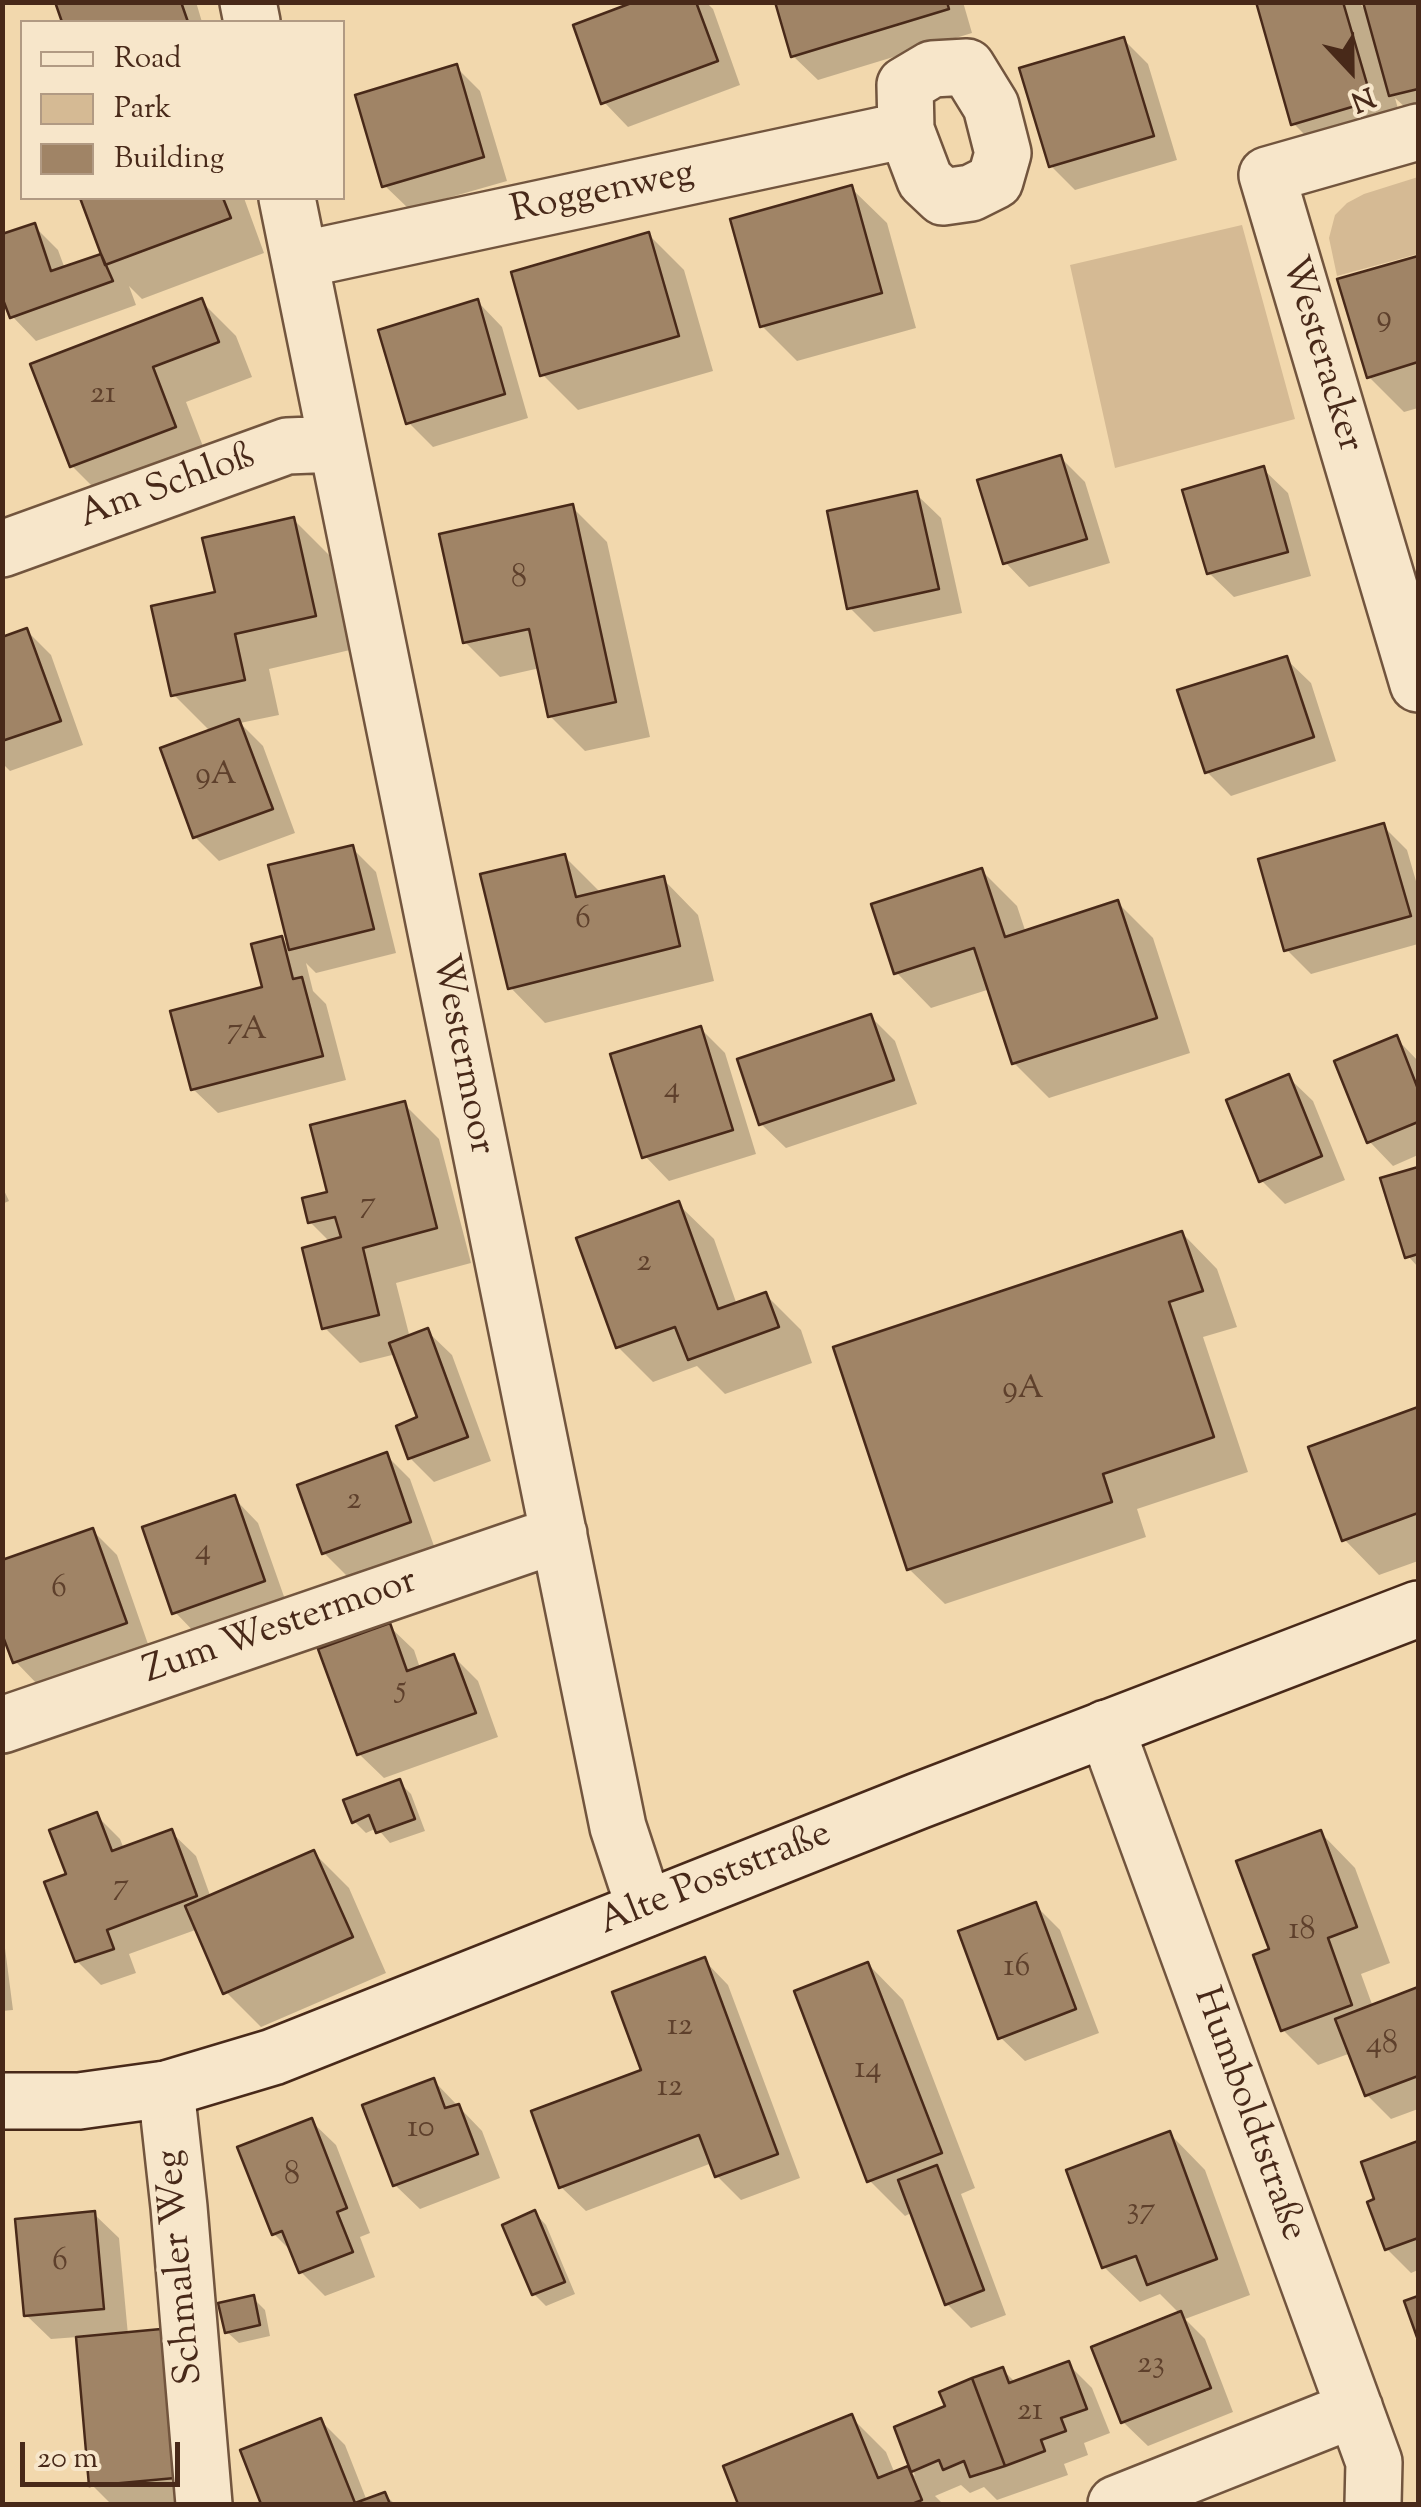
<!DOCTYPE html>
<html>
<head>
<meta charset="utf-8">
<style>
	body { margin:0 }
	#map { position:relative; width:1421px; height:2507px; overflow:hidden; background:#f2d8ad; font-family:"Sorts Mill Goudy",serif }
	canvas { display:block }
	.frame { position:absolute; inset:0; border:5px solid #482919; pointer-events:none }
	.legend { position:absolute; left:20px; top:20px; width:325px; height:180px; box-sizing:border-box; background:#f7e6ca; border:2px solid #b19a83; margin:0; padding:12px 18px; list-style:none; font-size:30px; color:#482919 }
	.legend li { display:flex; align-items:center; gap:20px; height:50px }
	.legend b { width:50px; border:2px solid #b19a83 }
	.north { position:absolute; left:1301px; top:20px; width:100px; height:100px; -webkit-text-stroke:8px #f7e6ca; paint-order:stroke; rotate:158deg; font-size:28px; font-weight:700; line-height:40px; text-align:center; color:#482919 }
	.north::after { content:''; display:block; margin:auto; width:35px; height:45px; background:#482919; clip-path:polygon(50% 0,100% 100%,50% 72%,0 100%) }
	.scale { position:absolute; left:20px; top:2442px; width:160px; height:45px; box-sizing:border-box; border:5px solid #482919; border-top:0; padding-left:12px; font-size:30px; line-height:35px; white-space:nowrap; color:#482919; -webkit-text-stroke:8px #f7e6ca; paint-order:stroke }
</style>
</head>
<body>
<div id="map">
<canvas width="1421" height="2507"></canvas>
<div class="frame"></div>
<ul class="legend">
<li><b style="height:12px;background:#f7e6ca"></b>Road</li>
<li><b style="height:28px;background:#d5ba94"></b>Park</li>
<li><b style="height:28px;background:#a08466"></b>Building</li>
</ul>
<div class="north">N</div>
<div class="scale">20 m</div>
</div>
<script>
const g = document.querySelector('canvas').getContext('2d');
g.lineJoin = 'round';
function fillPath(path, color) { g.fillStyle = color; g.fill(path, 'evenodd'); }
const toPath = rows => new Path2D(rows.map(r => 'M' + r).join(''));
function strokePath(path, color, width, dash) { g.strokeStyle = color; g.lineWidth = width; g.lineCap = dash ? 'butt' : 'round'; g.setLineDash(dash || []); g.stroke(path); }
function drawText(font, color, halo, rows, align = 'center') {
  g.font = font + ' "Sorts Mill Goudy",serif'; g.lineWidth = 9; g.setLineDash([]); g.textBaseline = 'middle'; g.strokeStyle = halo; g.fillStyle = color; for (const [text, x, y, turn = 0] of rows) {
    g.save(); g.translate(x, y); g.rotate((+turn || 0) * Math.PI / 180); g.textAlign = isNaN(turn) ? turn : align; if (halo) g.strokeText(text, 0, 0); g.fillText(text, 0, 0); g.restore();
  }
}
const green = toPath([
	[1418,177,1418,254,1337,276,1329,238,1335,215,1347,203,1364,194],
	[1242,225,1295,419,1115,468,1070,265]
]);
const shadow = toPath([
	[196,2,202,22,65,22,58,3],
	[641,2,706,2,713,9,740,85,628,127,604,102],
	[777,2,963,2,972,33,818,80,793,56],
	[1259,2,1358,2,1369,13,1366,2,1418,2,1418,119,1395,98,1406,137,1329,159,1293,123],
	[1123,39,1148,64,1177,160,1075,190,1051,166],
	[456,67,480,91,507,181,409,209,384,185],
	[851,188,887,223,916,328,797,361,762,326],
	[83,198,244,198,264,253,142,299,129,286,136,305,36,341,12,316,34,226,58,250,65,269,104,256],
	[649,235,684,270,713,371,578,410,543,375],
	[1418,258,1418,408,1404,412,1369,377,1340,281],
	[201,301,236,336,252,377,186,402,209,462,107,501,72,466],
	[478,302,502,327,528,418,433,447,408,422],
	[1061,458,1085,482,1110,563,1029,587,1005,562],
	[1263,469,1288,493,1311,576,1234,597,1209,573],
	[916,494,941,518,962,613,874,632,850,608],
	[572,507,607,542,650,737,585,751,550,716,540,668,500,677,465,642],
	[294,520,329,555,350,650,269,669,279,715,240,723,263,746,295,833,219,861,195,837,211,732,174,695,218,594],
	[27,631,51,655,83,745,10,771,2,763,2,639],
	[1286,659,1311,683,1336,761,1231,796,1207,772],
	[1383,826,1407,850,1418,888,1418,944,1311,974,1287,950],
	[352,848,376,872,396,953,316,973,306,963,313,991,326,1004,346,1080,218,1113,193,1089,265,989,281,938,291,948],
	[565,857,600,892,663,879,698,915,714,981,545,1023,510,987],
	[982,871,1017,906,1026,933,1118,903,1153,938,1190,1053,1049,1098,1014,1063,990,989,931,1008,896,972],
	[870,1016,895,1041,917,1104,786,1148,761,1124],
	[700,1028,725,1053,756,1154,669,1181,645,1156],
	[1396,1038,1418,1061,1418,1155,1393,1166,1369,1141],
	[1288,1077,1313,1101,1345,1180,1285,1204,1261,1180],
	[404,1104,439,1139,471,1263,396,1283,410,1338,427,1331,452,1355,491,1461,434,1482,410,1458,420,1418,396,1354,360,1363,325,1328,331,1243,310,1222],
	[1418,1169,1418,1267,1408,1256,1384,1180],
	[2,1186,9,1201,2,1204],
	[678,1204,714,1239,737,1305,766,1295,801,1330,812,1363,725,1394,697,1366,653,1382,618,1347],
	[1182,1233,1217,1269,1237,1327,1203,1337,1248,1472,1137,1509,1146,1537,945,1604,909,1569],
	[1418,1410,1418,1561,1379,1575,1344,1539,1311,1448],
	[386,1455,410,1479,434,1546,348,1577,324,1553],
	[234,1498,258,1523,287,1605,199,1637,175,1612],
	[92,1530,117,1555,149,1647,39,1686,15,1661],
	[389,1626,414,1650,420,1668,453,1656,478,1681,498,1737,384,1778,359,1754],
	[399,1782,411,1794,425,1831,390,1843,377,1828,366,1833,354,1821],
	[96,1815,120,1839,124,1849,171,1832,196,1856,211,1898,314,1853,349,1888,386,1973,261,2027,226,1992,198,1929,129,1954,136,1973,101,1985,77,1961,69,1875],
	[1320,1832,1355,1868,1390,1963,1361,1974,1373,2007,1418,1990,1418,2109,1391,2119,1367,2095,1351,2053,1318,2065,1283,2030,1272,1951],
	[1035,1905,1060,1930,1099,2033,1025,2061,1000,2037],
	[2,1925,13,2010,2,2011],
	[704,1960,728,1985,800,2178,741,2200,717,2176,712,2163,586,2211,561,2187,644,2071],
	[868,1964,903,2000,975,2188,961,2194,1006,2315,971,2328,947,2304,913,2212,905,2216,869,2180],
	[433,2080,482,2131,500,2178,420,2209,395,2185],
	[311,2121,336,2145,370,2233,360,2237,375,2277,325,2296,301,2272,294,2254,274,2234],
	[1170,2134,1205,2170,1250,2295,1185,2319,1205,2339,1233,2412,1148,2446,1123,2422,1180,2314,1160,2294,1140,2302,1104,2267],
	[1418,2144,1418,2270,1411,2273,1387,2249,1377,2200,1364,2163],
	[535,2213,546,2225,575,2294,546,2306,534,2294],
	[94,2214,119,2238,128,2335,160,2332,195,2367,208,2504,111,2504,92,2485,78,2337,51,2339,26,2315],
	[253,2298,265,2310,270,2336,239,2343,227,2332],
	[1068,2364,1092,2388,1110,2433,1084,2443,1088,2455,1064,2464,1068,2475,997,2500,984,2487,970,2493,961,2485,935,2496,943,2504,741,2504,726,2467,851,2417,886,2452,895,2474,908,2469,915,2476,897,2428,948,2407,1003,2370,1016,2383],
	[321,2421,345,2445,367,2501,385,2495,395,2504,264,2504,243,2451]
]);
const building = toPath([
	[55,2,181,2,188,22,62,22,55,2],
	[634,2,696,2,718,61,601,104,573,25,634,2],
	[775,2,947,2,949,9,791,57,775,2],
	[1256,2,1343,2,1372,101,1291,125,1256,2],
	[1363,2,1418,2,1418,89,1389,96,1363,2],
	[1124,37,1154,136,1049,167,1019,68,1124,37],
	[457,64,484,157,382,187,355,95,457,64],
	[852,185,882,293,760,327,730,219,852,185],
	[80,198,223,198,231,218,105,265,80,198],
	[35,223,51,271,101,254,113,281,10,318,2,297,2,234,35,223],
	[649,232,679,336,540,376,511,272,649,232],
	[1418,256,1418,362,1367,378,1337,279,1418,256],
	[202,298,219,342,153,367,176,427,70,467,30,364,202,298],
	[478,299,505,394,406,424,378,330,478,299],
	[1061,455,1087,539,1003,564,977,480,1061,455],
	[1264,466,1288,552,1207,574,1182,490,1264,466],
	[917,491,939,589,847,609,827,511,917,491],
	[573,504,616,702,548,717,529,629,463,643,439,534,573,504],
	[294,517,316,616,235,634,245,680,171,696,151,606,215,592,202,538,294,517],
	[27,628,61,721,2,741,2,637,27,628],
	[1287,656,1314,737,1205,773,1177,690,1287,656],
	[239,719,273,809,193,838,160,748,239,719],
	[1384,823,1411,916,1284,951,1258,859,1384,823],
	[353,845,374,929,289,950,268,865,353,845],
	[565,854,576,897,664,876,680,946,508,989,480,874,565,854],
	[982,868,1005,937,1118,900,1157,1018,1012,1064,974,948,894,974,871,904,982,868],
	[282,936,293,979,302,977,323,1056,191,1090,170,1011,262,987,251,944,282,936],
	[871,1014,894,1080,759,1125,737,1059,871,1014],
	[701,1026,733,1130,642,1158,610,1054,701,1026],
	[1397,1035,1418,1089,1418,1122,1367,1143,1334,1061,1397,1035],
	[1289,1074,1322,1156,1259,1182,1226,1100,1289,1074],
	[405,1101,437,1228,363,1248,379,1315,322,1329,302,1248,341,1237,335,1217,308,1223,302,1198,327,1192,310,1125,405,1101],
	[1418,1167,1418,1254,1405,1258,1380,1178,1418,1167],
	[679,1201,718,1309,766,1292,779,1327,688,1360,675,1327,616,1348,576,1238,679,1201],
	[1182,1231,1203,1291,1169,1302,1214,1437,1103,1474,1112,1502,907,1570,833,1347,1182,1231],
	[428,1328,468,1437,408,1459,396,1426,417,1417,389,1343,428,1328],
	[1418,1407,1418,1513,1342,1541,1308,1447,1418,1407],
	[387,1452,411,1522,322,1554,297,1485,387,1452],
	[235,1495,265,1581,172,1614,142,1527,235,1495],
	[93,1528,127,1623,13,1663,2,1634,2,1560,93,1528],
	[390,1623,407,1671,454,1654,476,1713,357,1755,318,1649,390,1623],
	[400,1779,415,1819,376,1833,369,1815,352,1823,343,1800,400,1779],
	[97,1812,112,1851,172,1829,197,1896,107,1930,114,1949,75,1962,44,1882,66,1874,49,1830,97,1812],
	[1321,1830,1357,1927,1328,1938,1352,2005,1281,2031,1253,1955,1269,1949,1236,1861,1321,1830],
	[314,1850,353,1937,223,1994,185,1906,314,1850],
	[1036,1902,1076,2009,998,2039,958,1931,1036,1902],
	[705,1957,778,2154,715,2177,699,2135,559,2188,531,2111,641,2070,612,1992,705,1957],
	[868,1962,942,2153,867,2182,794,1991,868,1962],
	[1418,1987,1418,2076,1365,2096,1335,2019,1418,1987],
	[434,2078,445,2108,459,2104,478,2154,393,2186,362,2105,434,2078],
	[312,2118,347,2208,337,2212,353,2252,299,2273,282,2231,272,2235,237,2147,312,2118],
	[1170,2131,1217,2259,1147,2285,1136,2256,1102,2268,1066,2170,1170,2131],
	[1418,2141,1418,2238,1385,2250,1367,2202,1374,2199,1361,2162,1418,2141],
	[937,2165,984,2290,945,2305,898,2180,937,2165],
	[535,2210,565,2282,532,2295,502,2225,535,2210],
	[95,2211,104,2309,24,2316,15,2219,95,2211],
	[254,2295,260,2325,225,2333,218,2303,254,2295],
	[1418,2296,1418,2340,1404,2301,1418,2296],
	[1181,2311,1211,2388,1121,2423,1091,2347,1181,2311],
	[161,2329,175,2478,89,2486,76,2337,161,2329],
	[1069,2361,1087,2409,1061,2418,1066,2431,1041,2440,1045,2451,1005,2466,972,2378,1003,2367,1009,2383,1069,2361],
	[972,2378,1005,2466,970,2477,964,2461,943,2470,939,2460,911,2472,894,2427,945,2406,939,2392,972,2378],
	[852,2414,878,2478,908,2466,922,2500,912,2504,738,2504,723,2466,852,2414],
	[321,2418,355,2503,385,2492,390,2504,261,2504,240,2450,321,2418]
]);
const street = toPath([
	[248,2,252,22],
	[1418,132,1267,175,1418,684],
	[287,198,618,1827,645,1909],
	[300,260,906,130,925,180,943,197,971,193,995,181,1003,153,991,106,967,67,932,69,905,85,906,130],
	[2,549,287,446,337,444],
	[2,1725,559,1534],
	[1106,1728,1374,2462,1373,2504],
	[166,2089,179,2207,204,2504],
	[1116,2504,1355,2409]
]);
const secondary = toPath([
	[2,2101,79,2101,166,2089,273,2057,918,1801,1418,1609]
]);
const numberNames = [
	["9",1384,321],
	["21",103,397],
	["8",519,581],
	["9A",216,778],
	["6",583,922],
	["7A",247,1033],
	["4",672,1092],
	["7",368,1207],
	["2",644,1265],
	["9A",1023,1392],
	["2",354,1503],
	["4",203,1554],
	["6",59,1591],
	["5",401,1692],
	["7",121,1889],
	["18",1302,1933],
	["16",1017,1970],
	["12",680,2029],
	["48",1382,2047],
	["14",868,2072],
	["12",670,2090],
	["10",421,2131],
	["8",292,2178],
	["37",1141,2213],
	["6",60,2264],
	["23",1151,2367],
	["21",1030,2414]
];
const streetNames = [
	["Roggenweg",603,195,-12],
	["Westeracker",1319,355,73],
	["Am Schloß",168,489,-20],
	["Westermoor",460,1055,79],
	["Zum Westermoor",281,1629,-19],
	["Alte Poststraße",716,1881,-22],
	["Humboldtstraße",1247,2115,70],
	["Schmaler Weg",183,2267,-95]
];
fillPath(green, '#d5ba94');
fillPath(shadow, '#0003');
fillPath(building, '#a08466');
strokePath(building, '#482919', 2.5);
strokePath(street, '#72553e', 60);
strokePath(secondary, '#482919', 60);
strokePath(street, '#f7e6ca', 55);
strokePath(secondary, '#f7e6ca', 55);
drawText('32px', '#5e402c', null, numberNames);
drawText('38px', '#482919', '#f7e6ca', streetNames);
</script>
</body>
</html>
